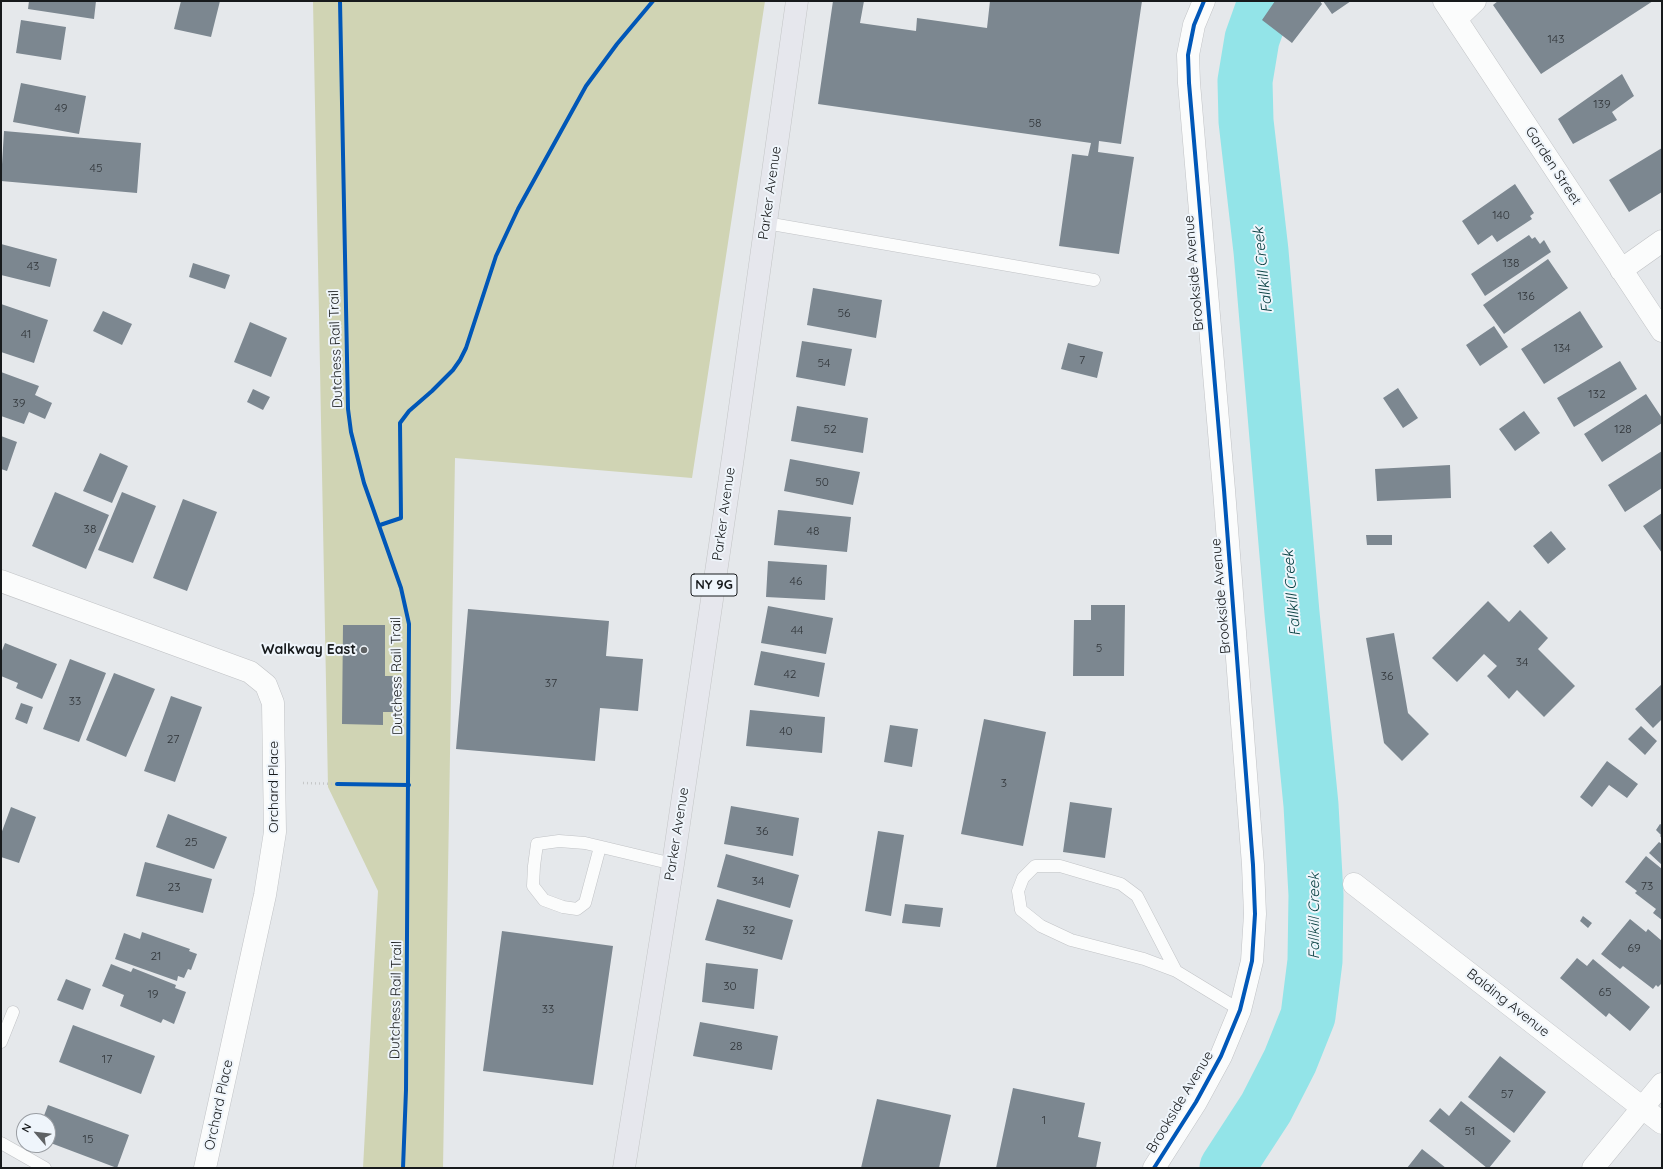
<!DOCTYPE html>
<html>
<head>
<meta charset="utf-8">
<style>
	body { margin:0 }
	#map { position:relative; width:1663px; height:1169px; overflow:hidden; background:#e5e8eb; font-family:Quicksand,sans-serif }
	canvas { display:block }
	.frame { position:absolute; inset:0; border:2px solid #171a1c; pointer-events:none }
	.north { position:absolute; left:16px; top:1113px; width:40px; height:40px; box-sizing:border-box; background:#eff5fb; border:1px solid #999da2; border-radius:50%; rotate:298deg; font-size:11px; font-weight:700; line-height:16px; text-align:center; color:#171a1c }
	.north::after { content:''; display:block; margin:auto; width:14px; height:18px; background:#5f6264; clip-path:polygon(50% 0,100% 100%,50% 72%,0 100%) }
</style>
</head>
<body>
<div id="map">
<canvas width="1663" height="1169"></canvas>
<div class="frame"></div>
<div class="north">N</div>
</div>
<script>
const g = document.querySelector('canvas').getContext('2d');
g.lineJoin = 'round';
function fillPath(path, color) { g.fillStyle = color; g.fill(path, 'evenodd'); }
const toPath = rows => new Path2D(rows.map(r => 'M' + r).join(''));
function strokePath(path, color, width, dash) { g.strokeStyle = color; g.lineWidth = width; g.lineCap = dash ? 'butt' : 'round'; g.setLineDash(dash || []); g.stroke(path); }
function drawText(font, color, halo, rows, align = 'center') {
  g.font = font + ' Quicksand,sans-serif'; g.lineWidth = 4; g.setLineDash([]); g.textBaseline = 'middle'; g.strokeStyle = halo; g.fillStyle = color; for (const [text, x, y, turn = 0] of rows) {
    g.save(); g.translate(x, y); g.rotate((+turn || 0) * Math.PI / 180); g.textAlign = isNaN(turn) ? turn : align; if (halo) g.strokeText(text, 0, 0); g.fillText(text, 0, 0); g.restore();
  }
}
const green = toPath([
	[313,1,765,1,692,478,455,458,443,1168,363,1168,378,891,328,787]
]);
const river = toPath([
	[1227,1168,1266,1108,1290,1061,1308,1016,1315,961,1316,895,1311,805,1292,613,1261,251,1246,121,1245,81,1252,39,1263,8,1267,1]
]);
const building = toPath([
	[29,1,96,1,94,19,28,9],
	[181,1,220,1,211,37,174,29],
	[833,1,864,1,860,23,916,31,917,18,987,28,990,1,1142,1,1121,144,1099,141,1098,152,1134,157,1119,254,1059,246,1072,154,1088,156,1091,143,818,104],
	[1275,1,1320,1,1322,4,1292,43,1262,20],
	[1323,1,1351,1,1332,14],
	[1498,1,1653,1,1541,74,1493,5],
	[21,20,66,27,61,60,16,53],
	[1622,74,1634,96,1612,112,1617,120,1573,144,1558,119],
	[21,83,86,96,79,134,13,122],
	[4,131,141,143,137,193,1,181],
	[1662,148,1662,192,1629,212,1609,180],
	[1515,184,1534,213,1530,216,1532,219,1497,242,1492,235,1478,245,1462,221],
	[1529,235,1532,239,1535,237,1540,244,1544,240,1551,252,1485,296,1471,274],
	[1,244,57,259,50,287,1,275],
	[1548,259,1568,288,1504,334,1483,305],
	[193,263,230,275,225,289,189,277],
	[813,288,882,300,876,338,807,325],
	[1,304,48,320,34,363,1,352],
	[103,311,132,324,122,345,93,331],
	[1580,311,1603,347,1544,384,1521,349],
	[250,322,287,338,271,377,234,362],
	[1494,326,1508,347,1480,366,1466,345],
	[802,341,852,349,845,386,796,377],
	[1068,343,1103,352,1097,378,1061,369],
	[1620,361,1637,389,1574,427,1557,398],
	[1,372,39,386,35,395,52,403,45,419,29,412,24,424,1,416],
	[1398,388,1418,418,1403,428,1383,398],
	[253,389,270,397,263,410,247,402],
	[1646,394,1662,418,1662,423,1602,462,1584,434],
	[797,406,868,418,863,453,791,441],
	[1524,411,1540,433,1515,451,1499,429],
	[1,436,17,442,7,471,1,469],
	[1662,451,1662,488,1625,512,1608,485],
	[100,453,128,466,112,503,83,491],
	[790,459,860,472,853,505,784,491],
	[1450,465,1451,498,1377,501,1375,469],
	[55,492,109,515,86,569,32,546],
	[122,492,156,506,133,563,98,550],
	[183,499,217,512,187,591,153,578],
	[778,510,851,517,847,552,774,545],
	[1662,513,1662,553,1643,526],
	[1551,531,1566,549,1548,564,1533,546],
	[1366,535,1392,535,1392,545,1367,545],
	[768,561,827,565,825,600,766,597],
	[1488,601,1509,622,1520,610,1548,638,1538,649,1575,686,1544,717,1517,690,1509,699,1487,676,1497,666,1484,654,1457,682,1432,658],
	[1091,605,1125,605,1124,676,1073,676,1074,620,1091,620],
	[768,606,833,618,826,654,761,643],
	[468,609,609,621,606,656,643,659,638,711,600,708,595,761,456,749],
	[343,625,385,625,385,676,393,676,393,712,383,712,383,725,342,724],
	[1394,633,1408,713,1429,734,1402,761,1384,743,1366,638],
	[5,643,57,664,42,699,16,688,18,683,1,676,1,653],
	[761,651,825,663,819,697,754,685],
	[70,659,106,673,79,742,43,729],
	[114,673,155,689,126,757,86,740],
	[1662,684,1662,719,1653,728,1635,709],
	[171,696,202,707,175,782,144,771],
	[21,703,33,707,27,724,15,719],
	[750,710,825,717,822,753,746,746],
	[984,719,1046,732,1023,846,961,834],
	[890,725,918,729,912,767,884,762],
	[1641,726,1657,741,1645,755,1628,739],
	[1607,761,1638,784,1627,798,1609,785,1592,807,1580,797],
	[1070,802,1112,808,1105,858,1063,852],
	[731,806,799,818,793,856,724,844],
	[11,807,36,817,19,863,1,857,1,834],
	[168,814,227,837,214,869,156,847],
	[1660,824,1662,825,1662,838,1660,836,1661,835,1656,830],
	[878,831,904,835,891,916,865,911],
	[1659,842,1662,844,1662,865,1649,853],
	[726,854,799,875,790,908,717,887],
	[1646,856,1662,869,1662,920,1653,913,1656,909,1635,893,1637,891,1625,882],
	[145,862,212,879,203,913,136,896],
	[717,899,793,920,782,960,705,940],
	[905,904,943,908,940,927,902,923],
	[1583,916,1592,923,1588,928,1580,921],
	[1630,919,1646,932,1648,929,1662,941,1662,983,1658,987,1656,985,1653,989,1623,966,1620,969,1601,954],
	[502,931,613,946,593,1085,483,1071],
	[142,932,190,949,189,951,197,954,191,970,188,969,184,978,178,976,177,981,115,959,124,933,140,939],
	[1577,958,1587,966,1593,959,1650,1007,1630,1031,1609,1013,1606,1017,1560,978],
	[706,963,758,969,754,1009,702,1002],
	[111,964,131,972,133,968,176,985,175,988,186,992,174,1024,163,1019,161,1023,120,1006,124,995,102,986],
	[66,979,91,989,83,1010,57,1000],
	[700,1022,778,1036,772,1070,693,1056],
	[73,1025,155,1056,141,1094,59,1062],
	[1500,1056,1546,1092,1514,1133,1468,1097],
	[1013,1088,1085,1103,1078,1137,1101,1142,1096,1168,996,1168],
	[877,1099,951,1115,939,1168,861,1168],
	[1461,1101,1511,1141,1489,1168,1487,1168,1429,1121,1440,1108,1449,1116],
	[48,1105,129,1135,117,1168,48,1142,48,1121,42,1121],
	[1422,1149,1446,1168,1407,1168]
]);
const path = toPath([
	[303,783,337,784]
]);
const service = toPath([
	[766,223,1094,280],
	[600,847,585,903,577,909,563,907,544,900,533,886,534,866,537,844,559,841,585,843,673,864],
	[1176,971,1137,896,1121,884,1060,866,1035,866,1023,878,1018,891,1021,910,1041,926,1071,940,1144,959,1176,971,1240,1010],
	[1,1042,13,1012],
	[1,1143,45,1168]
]);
const minor = toPath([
	[1444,1,1662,331],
	[1456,19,1475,1],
	[1621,270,1662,241],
	[1,581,250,672,266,685,273,703,275,832,265,895,205,1168],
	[1354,884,1662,1123],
	[1154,1168,1196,1102,1221,1056,1240,1010,1252,961,1255,914,1253,865,1224,490,1189,83,1188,55,1194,25,1204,1],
	[1593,1168,1662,1084]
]);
const primary = toPath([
	[624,1168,673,864,733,457,797,1]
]);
const cycleway = toPath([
	[340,1,348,409,351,432,364,483,401,588,409,624,406,1090,403,1168],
	[380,525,401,518,400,423,409,411,432,391,453,370,460,360,466,348,496,256,518,209,586,86,617,44,653,1],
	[337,784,409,785],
	[1154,1168,1196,1102,1221,1056,1240,1010,1252,961,1255,914,1253,865,1224,490,1189,83,1188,55,1194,25,1204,1]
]);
const markers = [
	[364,650,4,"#5f6264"]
];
const numberNames = [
	["143",1556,39],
	["139",1602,104],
	["49",61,108],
	["58",1035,123],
	["45",96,168],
	["140",1501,215],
	["138",1511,263],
	["43",33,266],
	["136",1526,296],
	["56",844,313],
	["41",26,334],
	["134",1562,348],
	["7",1082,360],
	["54",824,363],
	["132",1597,394],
	["39",19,403],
	["52",830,429],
	["128",1623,429],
	["50",822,482],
	["38",90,529],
	["48",813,531],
	["46",796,581],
	["44",797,630],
	["5",1099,648],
	["34",1522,662],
	["42",790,674],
	["36",1387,676],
	["37",551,683],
	["33",75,701],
	["40",786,731],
	["27",173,739],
	["3",1004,783],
	["36",762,831],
	["25",191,842],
	["34",758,881],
	["73",1647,886],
	["23",174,887],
	["32",749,930],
	["69",1634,948],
	["21",156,956],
	["30",730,986],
	["65",1605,992],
	["19",153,994],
	["33",548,1009],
	["28",736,1046],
	["17",107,1059],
	["57",1507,1094],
	["1",1044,1120],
	["51",1470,1131],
	["15",88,1139]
];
const shields = [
	[714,585,46]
];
const shieldNames = [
	["NY 9G",714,585]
];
const streetNames = [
	["Garden Street",1553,166,57],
	["Parker Avenue",770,193,-82],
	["Brookside Avenue",1194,273,-95],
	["Dutchess Rail Trail",336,349,-92],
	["Parker Avenue",724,514,-82],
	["Brookside Avenue",1221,596,-95],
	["Dutchess Rail Trail",397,676,-91],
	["Orchard Place",274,787,-90],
	["Parker Avenue",677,834,-81],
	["Dutchess Rail Trail",396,1000,-89],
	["Balding Avenue",1508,1003,38],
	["Brookside Avenue",1180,1102,-59],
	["Orchard Place",219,1105,-78]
];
const poiNames = [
	["Walkway East",356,650]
];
const waterNames = [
	["Fallkill Creek",1263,270,-96],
	["Fallkill Creek",1292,593,-95],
	["Fallkill Creek",1314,916,-90]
];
fillPath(green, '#d0d4b4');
strokePath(river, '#93e4e8', 55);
fillPath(building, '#7c8790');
strokePath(service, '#c1c3c6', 13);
strokePath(minor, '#c1c3c6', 23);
strokePath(primary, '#c3c5c6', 23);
strokePath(path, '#c6c8c9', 2.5, [1, 3]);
strokePath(service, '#fbfcfc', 12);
strokePath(minor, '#fbfcfc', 22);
strokePath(primary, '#e6e7ed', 22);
strokePath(cycleway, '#0057b8', 4);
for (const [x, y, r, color] of markers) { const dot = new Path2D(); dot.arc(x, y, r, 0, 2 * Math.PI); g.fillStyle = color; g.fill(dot); strokePath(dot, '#eff5fb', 1.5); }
drawText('12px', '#303539', null, numberNames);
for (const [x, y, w] of shields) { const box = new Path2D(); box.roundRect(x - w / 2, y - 11, w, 22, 3); g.fillStyle = '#eff5fb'; g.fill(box); strokePath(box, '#171a1c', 1); }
drawText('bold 13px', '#171a1c', null, shieldNames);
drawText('14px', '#171a1c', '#eff5fb', streetNames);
drawText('bold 14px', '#171a1c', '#eff5fb', poiNames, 'right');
drawText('italic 15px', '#033c3e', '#eff5fb', waterNames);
</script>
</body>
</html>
